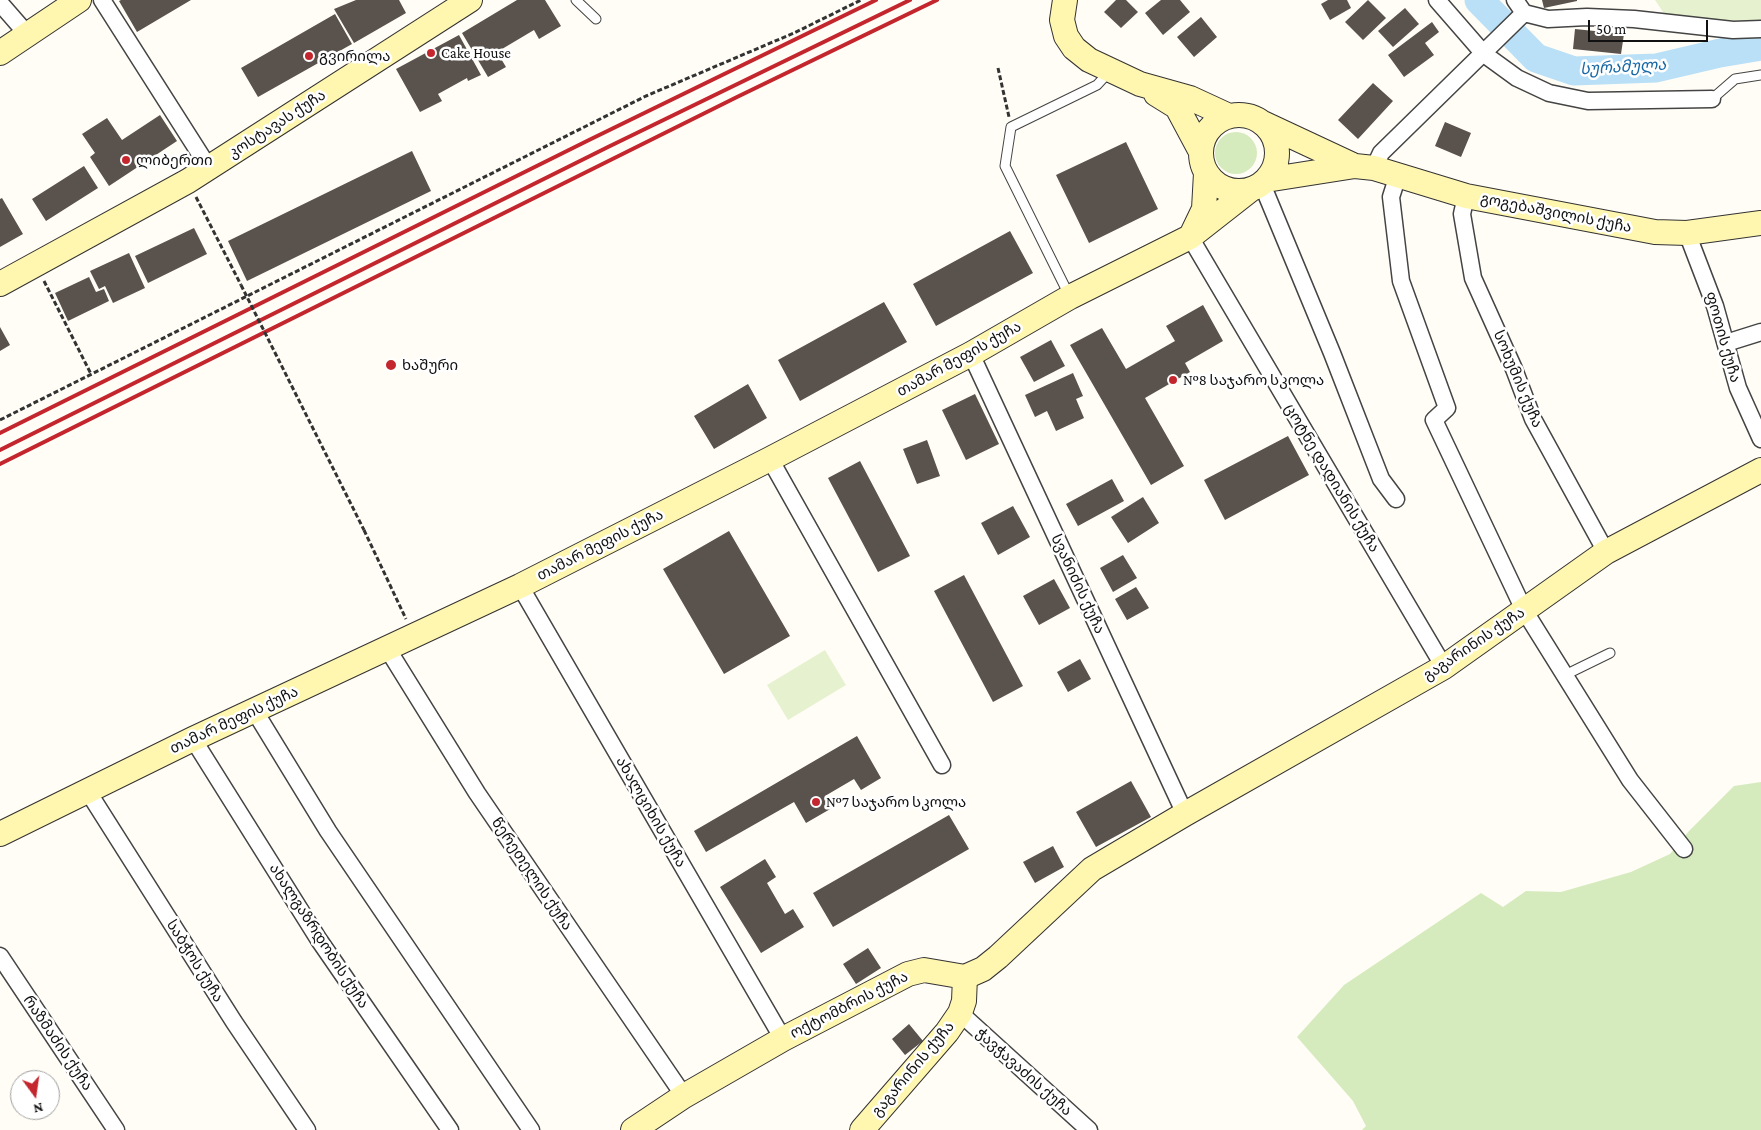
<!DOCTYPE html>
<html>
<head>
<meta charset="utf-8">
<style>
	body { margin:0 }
	#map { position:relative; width:1761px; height:1130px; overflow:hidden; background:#fffdf5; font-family:"Crimson Pro",serif }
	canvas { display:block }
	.north { position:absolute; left:10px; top:1070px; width:50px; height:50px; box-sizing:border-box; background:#fff; border:1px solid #a0a0a0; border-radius:50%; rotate:166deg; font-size:14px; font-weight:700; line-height:20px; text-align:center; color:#111 }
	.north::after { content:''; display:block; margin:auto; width:18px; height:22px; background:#c4262e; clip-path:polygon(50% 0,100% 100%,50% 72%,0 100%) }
	.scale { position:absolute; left:1588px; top:20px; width:120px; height:22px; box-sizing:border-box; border:2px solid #111; border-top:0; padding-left:6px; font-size:15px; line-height:18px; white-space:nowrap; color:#111; -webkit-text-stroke:4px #fff; paint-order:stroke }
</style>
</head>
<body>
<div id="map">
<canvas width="1761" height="1130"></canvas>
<div class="north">N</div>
<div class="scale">50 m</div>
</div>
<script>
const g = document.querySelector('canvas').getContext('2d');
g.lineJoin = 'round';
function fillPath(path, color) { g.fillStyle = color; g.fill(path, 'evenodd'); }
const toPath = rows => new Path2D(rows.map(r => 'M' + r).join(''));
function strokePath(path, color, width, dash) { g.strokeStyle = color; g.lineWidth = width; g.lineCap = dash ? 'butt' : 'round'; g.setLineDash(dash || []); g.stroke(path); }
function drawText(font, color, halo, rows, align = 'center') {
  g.font = font + ' "Crimson Pro","Noto Sans Georgian",serif'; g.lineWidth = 5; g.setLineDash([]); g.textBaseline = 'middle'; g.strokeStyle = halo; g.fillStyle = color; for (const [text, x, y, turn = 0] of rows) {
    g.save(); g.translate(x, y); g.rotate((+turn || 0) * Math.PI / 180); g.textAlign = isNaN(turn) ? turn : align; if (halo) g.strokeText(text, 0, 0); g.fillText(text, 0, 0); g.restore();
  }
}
const green = toPath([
	'1215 153a21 21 0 1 1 42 0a21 21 0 1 1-42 0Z',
	[1761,782,1761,1130,1362,1130,1366,1126,1353,1101,1297,1037,1344,985,1481,893,1503,907,1526,891,1561,892,1631,872,1670,854,1689,831,1734,786]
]);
const pitch = toPath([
	[1655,0,1761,0,1761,26,1665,15],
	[825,650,846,685,788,720,767,685]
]);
const river = toPath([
	[1479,0,1536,58,1574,71,1656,68,1720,53,1761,46]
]);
const building = toPath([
	[121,0,191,0,137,32,119,1],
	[356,0,399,0,406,13,354,43,334,9],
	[517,0,545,0,561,26,539,39,534,30,497,52,506,67,488,77,462,33],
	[1116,0,1126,0,1138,12,1121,28,1104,12],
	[1161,0,1180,0,1190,12,1163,35,1145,13],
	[1328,0,1347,0,1351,8,1330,20,1321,4],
	[1368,0,1386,18,1363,40,1345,22],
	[1542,0,1577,0,1577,1,1544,8],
	[1405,8,1419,24,1393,47,1378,31],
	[335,14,352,44,258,97,241,68],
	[1201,17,1217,37,1194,57,1177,37],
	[1432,22,1439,32,1425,43,1434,55,1404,77,1388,55],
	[1575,29,1624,34,1621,54,1573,49],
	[459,35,481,75,468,81,467,78,438,94,442,101,420,112,396,69],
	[1373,83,1393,101,1358,139,1338,120],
	[160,115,177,141,109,186,90,157,95,153,82,134,107,118,122,140],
	[1445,122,1471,133,1461,157,1435,146],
	[1126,142,1158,209,1089,243,1056,175],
	[412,151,431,191,247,281,228,241],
	[84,166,98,188,46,221,32,199],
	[2,198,23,234,0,247,0,199],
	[194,228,207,254,148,283,135,256],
	[1010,231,1033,273,936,326,913,284],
	[129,253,145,288,113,303,105,286,99,289,90,271],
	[89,277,96,292,104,289,109,301,68,321,55,293],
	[884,302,907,342,800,401,778,360],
	[1203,305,1223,341,1185,363,1190,372,1145,398,1184,466,1151,485,1070,345,1102,328,1126,369,1175,341,1166,326],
	[0,327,10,345,0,351],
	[1051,340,1065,366,1034,382,1020,357],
	[1073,373,1083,396,1076,399,1084,418,1056,431,1047,411,1035,417,1025,395],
	[748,384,767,418,714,449,694,416],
	[975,394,999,444,966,460,942,410],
	[1288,436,1309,475,1225,520,1204,480],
	[927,440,940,476,917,484,903,449],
	[860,461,910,556,878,572,828,478],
	[1112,479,1124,501,1078,526,1066,504],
	[1143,497,1159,523,1128,543,1111,517],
	[1013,506,1030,537,998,555,981,523],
	[729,531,790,636,724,674,663,569],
	[1123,555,1137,578,1113,592,1100,568],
	[964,575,1023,686,993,702,934,591],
	[1054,579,1070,608,1039,625,1023,596],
	[1136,587,1149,608,1127,620,1115,599],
	[1080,659,1091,679,1068,692,1057,672],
	[857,736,881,778,861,790,854,779,825,796,832,808,806,823,794,802,706,852,694,831],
	[1131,781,1151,817,1096,847,1076,812],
	[949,815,969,849,833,927,813,893],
	[1053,846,1064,867,1035,883,1023,862],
	[765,859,776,877,767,883,785,914,793,909,804,927,761,953,720,887],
	[868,948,881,968,856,984,843,964],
	[909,1024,923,1041,905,1055,892,1039]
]);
const path = toPath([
	[998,68,1009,117],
	[196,197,241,285],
	[44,281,91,374],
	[0,420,646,96,794,33,861,0],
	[364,530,406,619]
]);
const lane = toPath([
	[576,0,596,19],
	[1712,99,1735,79,1761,75],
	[1070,297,1005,166,1011,127,1097,85,1109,72],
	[1565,675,1610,653]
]);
const street = toPath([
	[102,0,209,168],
	[1437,0,1484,54,1517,78,1549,93,1588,101,1712,99],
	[0,3,27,34],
	[1524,13,1548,19,1587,17,1634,19,1733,30,1761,29],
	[1374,168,1381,153,1524,13,1515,0],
	[1398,175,1391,197,1401,281,1447,408,1434,420,1524,610,1630,780,1684,849],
	[1262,184,1332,353,1381,479,1396,499],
	[1466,196,1462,214,1473,278,1514,369,1533,419,1606,552],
	[1687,233,1715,306,1738,388,1761,439],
	[1190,237,1444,667],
	[1726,343,1761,332],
	[971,354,1185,814],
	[770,459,942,765],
	[520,586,783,1039],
	[387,648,477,793,684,1096],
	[254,710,328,831,531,1130],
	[193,739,319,940,450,1130],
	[87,790,234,1022,307,1130],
	[0,956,116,1130],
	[960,1013,1089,1130]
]);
const secondary = toPath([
	[1065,0,1062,20,1066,36,1074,48,1089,60,1140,84,1190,98,1229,116],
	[0,53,79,0],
	[1156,94,1177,107,1200,150],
	'1201 153a38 38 0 1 1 76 0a38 38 0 1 1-76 0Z',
	[1263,123,1355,166],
	[1266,180,1355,166,1374,168,1466,196,1655,232,1687,233,1761,223],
	[1192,234,1204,209,1206,173],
	[0,284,188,181,470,0],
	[0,834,193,739,520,586,770,459,971,354,1070,297,1190,237,1250,190],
	[633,1130,684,1096,783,1039,908,974,924,970,965,977,983,969,998,957,1092,869,1185,814,1444,667,1606,552,1761,470],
	[862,1130,947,1032,960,1013,964,1001,965,977]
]);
const rail = toPath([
	[0,433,589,140,876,0],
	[0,450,608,147,910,0],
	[0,464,737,97,937,0]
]);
const pathBridge = toPath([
	[241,285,364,530]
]);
const markers = [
	[431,53,5,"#c4262e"],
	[309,56,5,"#c4262e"],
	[126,160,5,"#c4262e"],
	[391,365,6,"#c4262e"],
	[1173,380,5,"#c4262e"],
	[816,802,5,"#c4262e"]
];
const poiNames = [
	["Cake House",441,53],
	["გვირილა",319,56],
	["ლიბერთი",136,160],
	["ხაშური",402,365],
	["№8 საჯარო სკოლა",1183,380],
	["№7 საჯარო სკოლა",826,802]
];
const streetNames = [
	["კოსტავას ქუჩა",277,124,-33],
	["გოგებაშვილის ქუჩა",1556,213,11],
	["ფოთის ქუჩა",1723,337,74],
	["თამარ მეფის ქუჩა",959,359,-29],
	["სოხუმის ქუჩა",1518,379,67],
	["ცოტნე დადიანის ქუჩა",1332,478,59],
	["თამარ მეფის ქუჩა",600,545,-27],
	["სვანიძის ქუჩა",1078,584,65],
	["გაგარინის ქუჩა",1474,644,-34],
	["თამარ მეფის ქუჩა",234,720,-25],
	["ახალციხის ქუჩა",651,812,60],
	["წერეთელის ქუჩა",532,874,56],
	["ახალგაზრდობის ქუჩა",319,936,57],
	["საბჭოს ქუჩა",195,961,58],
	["ოქტომბრის ქუჩა",849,1005,-27],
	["რაზმაძის ქუჩა",58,1043,56],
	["გაგარინის ქუჩა",913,1069,-50],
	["ჭავჭავაძის ქუჩა",1024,1072,42]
];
const waterNames = [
	["სურამულა",1623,67,-3]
];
fillPath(green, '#d5ebbd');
fillPath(pitch, '#e6f2cf');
strokePath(river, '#b9e0f7', 29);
fillPath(building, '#5a524d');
strokePath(lane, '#444', 11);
strokePath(street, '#444', 19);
strokePath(secondary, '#333', 26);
strokePath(path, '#333', 3, [5, 2.5]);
strokePath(lane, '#fff', 9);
strokePath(street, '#fff', 16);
strokePath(secondary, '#fff6b0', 24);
strokePath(rail, '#c4262e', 4);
strokePath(pathBridge, '#333', 3, [5, 2.5]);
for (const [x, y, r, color] of markers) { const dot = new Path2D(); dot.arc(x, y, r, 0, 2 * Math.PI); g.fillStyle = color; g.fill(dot); strokePath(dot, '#fff', 2); }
drawText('15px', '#111', '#fff', poiNames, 'left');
drawText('15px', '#111', '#fff', streetNames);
drawText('italic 16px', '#1768a6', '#fff', waterNames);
</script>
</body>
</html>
